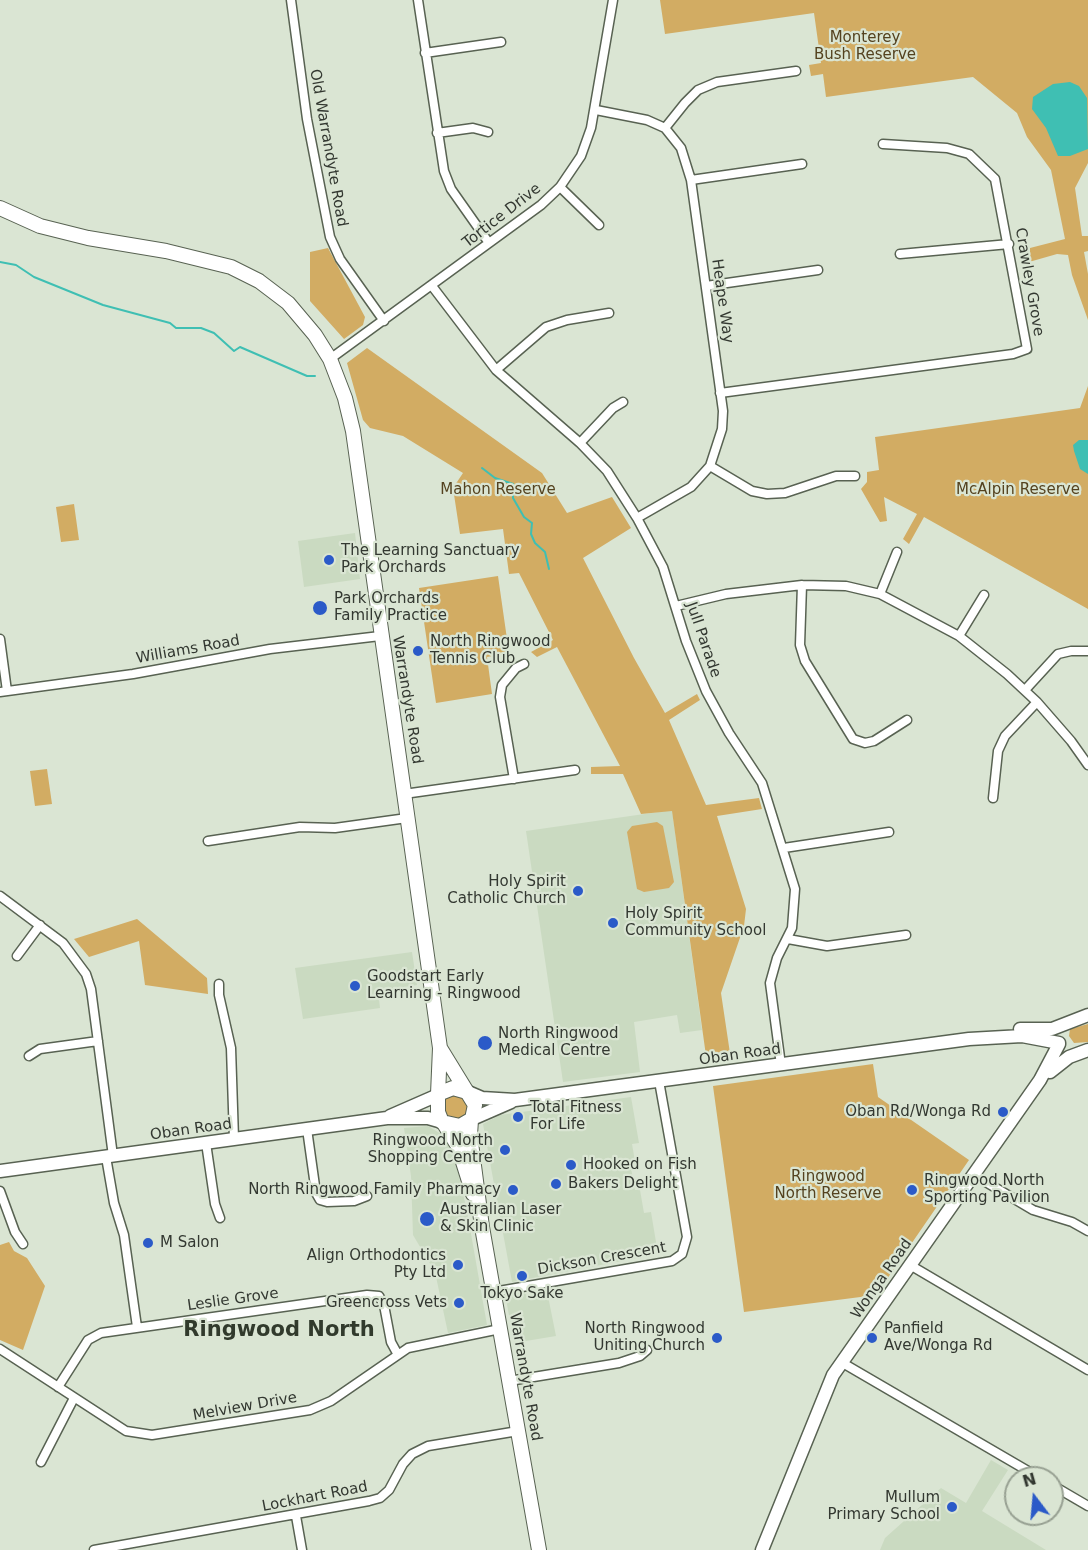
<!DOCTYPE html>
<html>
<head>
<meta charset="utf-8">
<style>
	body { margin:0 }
	#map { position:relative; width:1088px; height:1550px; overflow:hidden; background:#dae5d3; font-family:"DejaVu Sans",sans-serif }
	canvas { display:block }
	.north { position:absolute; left:1004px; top:1466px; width:60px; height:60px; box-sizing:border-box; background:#dae5d3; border:2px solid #97a092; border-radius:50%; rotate:344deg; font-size:16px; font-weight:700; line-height:24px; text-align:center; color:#333831 }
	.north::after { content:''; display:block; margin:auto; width:21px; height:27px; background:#2b5ac8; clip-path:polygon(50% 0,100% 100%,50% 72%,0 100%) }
</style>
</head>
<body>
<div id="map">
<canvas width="1088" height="1550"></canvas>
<div class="north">N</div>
</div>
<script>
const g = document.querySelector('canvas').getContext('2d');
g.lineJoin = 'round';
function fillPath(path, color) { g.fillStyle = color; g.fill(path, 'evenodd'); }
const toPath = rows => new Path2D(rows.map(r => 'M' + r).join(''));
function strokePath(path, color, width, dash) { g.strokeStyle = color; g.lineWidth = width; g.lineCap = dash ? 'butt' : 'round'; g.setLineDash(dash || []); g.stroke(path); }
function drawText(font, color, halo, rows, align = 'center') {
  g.font = font + ' "DejaVu Sans",sans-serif'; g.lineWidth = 4.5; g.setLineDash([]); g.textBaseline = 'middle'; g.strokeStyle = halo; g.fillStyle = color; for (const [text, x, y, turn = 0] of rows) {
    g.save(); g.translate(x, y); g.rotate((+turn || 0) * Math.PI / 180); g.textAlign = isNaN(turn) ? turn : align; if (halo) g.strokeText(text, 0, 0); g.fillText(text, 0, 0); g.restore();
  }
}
const built = toPath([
	[355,533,360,579,304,587,298,541],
	[672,810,702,1030,680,1033,677,1015,634,1022,640,1072,563,1082,526,831],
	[412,952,417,985,378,991,380,1008,303,1019,295,968],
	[631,1097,639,1143,632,1144,636,1167,631,1168,635,1190,640,1190,644,1213,651,1212,658,1254,512,1282,483,1124,500,1115],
	[428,1126,446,1137,458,1172,467,1211,487,1325,448,1333,435,1272,413,1235,411,1176,404,1128],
	[547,1291,556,1336,514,1343,506,1299,509,1295,522,1292,527,1295],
	[991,1460,1008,1470,982,1511,1046,1550,880,1550,885,1538,941,1488,966,1503]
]);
const green = toPath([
	[660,0,1088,0,1088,163,1075,188,1082,236,1088,236,1088,251,1084,252,1088,274,1088,320,1072,275,1068,255,1057,254,1022,264,1020,253,1030,253,1030,248,1065,239,1051,170,1027,137,1017,113,973,77,826,97,823,74,811,76,809,65,821,63,814,13,665,34],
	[328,248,365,317,363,325,344,339,310,301,310,252],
	[367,348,542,473,567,513,612,497,631,528,583,558,634,658,665,713,697,694,700,700,669,720,706,805,759,798,762,809,717,816,746,909,744,926,721,993,731,1060,707,1063,672,811,641,814,623,774,591,774,591,767,620,766,557,647,537,657,531,652,553,640,519,573,509,574,503,529,460,534,453,488,463,473,403,436,370,428,363,420,347,363],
	[1088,386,1088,609,924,517,909,544,903,539,917,514,884,497,887,521,880,522,861,489,867,482,867,472,879,470,875,437,1080,408],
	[74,504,79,540,61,542,56,507],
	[498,576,509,653,487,657,492,694,436,703,419,588],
	[47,769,52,804,35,806,30,771],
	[657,822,663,826,674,882,669,888,644,892,637,889,627,832,632,826],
	[137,919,207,978,208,994,145,985,139,941,89,957,74,939],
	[1088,1024,1088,1042,1074,1043,1069,1036,1070,1029],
	[873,1064,878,1097,969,1160,876,1295,744,1312,713,1086],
	[450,1094,464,1096,470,1109,463,1119,447,1118,442,1103],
	[9,1242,14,1251,27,1258,45,1286,23,1350,0,1340,0,1245]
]);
const water = toPath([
	[1070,82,1079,86,1087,98,1088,149,1070,156,1058,156,1046,128,1032,109,1033,97,1053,84],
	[1079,440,1088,440,1088,474,1080,469,1074,451,1073,445]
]);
const stream = toPath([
	[0,262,16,265,34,277,103,305,170,323,176,328,201,328,214,333,234,351,240,347,307,376,315,376],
	[482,468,495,478,513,484,513,498,524,517,532,523,531,534,535,543,545,552,549,569]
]);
const street = toPath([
	[291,0,307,119,330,237,340,259,384,321],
	[418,0,444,171,451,189,489,243],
	[425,53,501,42],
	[596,110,647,120,665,128,681,148,691,180,723,411,722,429,710,466,691,487,637,518],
	[665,128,685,103,698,90,717,82,796,71],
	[437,133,473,128,488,132],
	[691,180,802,164],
	[560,187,599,225],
	[900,254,1009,244],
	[432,286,496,370,580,443,607,471,637,518,663,567,686,641,706,691,729,733,762,783,795,889,792,928,777,958,770,983,781,1065],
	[706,286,818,270],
	[330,359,541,205,560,187,581,156,591,128,613,0],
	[496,370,546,327,567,320,609,313],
	[720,393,1013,354,1027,349,995,179,969,154,947,148,883,144],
	[580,443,613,408,623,402],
	[710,466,752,491,767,494,785,493,836,476,855,476],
	[802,585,800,645,805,661,853,739,865,743,874,741,907,720],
	[880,594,897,552],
	[676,606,726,594,802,585,846,586,880,594,959,636,1007,674,1037,702,1071,741,1088,765],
	[959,636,984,595],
	[0,639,7,691],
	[1025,690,1058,654,1071,651,1088,651],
	[0,692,133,674,270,649,380,636],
	[514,779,500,697,502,685,516,668,524,664],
	[404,794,575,770],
	[993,798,998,751,1005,736,1037,702],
	[208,841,300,827,335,828,407,818],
	[784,848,889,832],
	[0,896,63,943,86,974,91,989,113,1156],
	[788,939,827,946,906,935],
	[17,956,40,925],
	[219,984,219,995,231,1048,234,1139],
	[29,1056,40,1049,98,1041],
	[307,1129,316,1193,320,1200,327,1202,354,1201,367,1196],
	[206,1143,215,1204,220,1218],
	[106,1157,114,1203,124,1235,137,1327],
	[974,1175,1033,1210,1072,1222,1088,1231],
	[0,1191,15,1232,23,1244],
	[910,1265,1088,1370],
	[493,1292,672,1261,682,1254,687,1237,659,1081],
	[0,1349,126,1431,152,1435,310,1410,331,1401,408,1348,500,1329],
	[841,1362,1040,1478],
	[509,1381,619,1363,640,1356,647,1350],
	[58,1387,88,1340,101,1333,367,1295,379,1296,384,1305,391,1342,397,1353],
	[41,1462,74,1398],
	[1052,1485,1088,1506],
	[296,1516,302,1550],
	[94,1550,369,1501,380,1498,389,1490,403,1464,412,1454,428,1446,518,1431]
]);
const secondary = toPath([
	[1020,1029,1052,1029,1088,1015],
	[1050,1072,1069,1057,1088,1050],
	[468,1092,482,1098,515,1100,969,1039,1022,1036,1059,1043],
	[390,1116,438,1095],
	[472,1119,511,1102],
	[0,1171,387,1118,428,1118,442,1122],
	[762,1550,833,1375,1040,1080,1059,1044]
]);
const primary = toPath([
	[0,208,40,226,88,238,166,251,231,267,259,281,288,303,315,335,330,359,345,398,353,431,440,1048,438,1094],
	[440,1048,467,1092],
	[453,1088,467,1092,475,1105,472,1119,460,1126,442,1122,438,1112,438,1094,453,1088],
	[471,1120,470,1135,482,1227,539,1550],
	[443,1122,458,1146,473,1194]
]);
const markers = [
	[329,560,6,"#2b5ac8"],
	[320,608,8,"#2b5ac8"],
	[418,651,6,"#2b5ac8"],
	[578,891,6,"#2b5ac8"],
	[613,923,6,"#2b5ac8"],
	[355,986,6,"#2b5ac8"],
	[485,1043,8,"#2b5ac8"],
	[1003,1112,6,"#2b5ac8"],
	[518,1117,6,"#2b5ac8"],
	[505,1150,6,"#2b5ac8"],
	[571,1165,6,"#2b5ac8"],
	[556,1184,6,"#2b5ac8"],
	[513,1190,6,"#2b5ac8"],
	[912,1190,6,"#2b5ac8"],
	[427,1219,8,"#2b5ac8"],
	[148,1243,6,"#2b5ac8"],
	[458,1265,6,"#2b5ac8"],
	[522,1276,6,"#2b5ac8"],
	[459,1303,6,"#2b5ac8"],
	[717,1338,6,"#2b5ac8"],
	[872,1338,6,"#2b5ac8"],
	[952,1507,6,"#2b5ac8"]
];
const parkNames = [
	["Monterey",865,38],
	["Bush Reserve",865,55],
	["Mahon Reserve",498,490],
	["McAlpin Reserve",1018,490],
	["Ringwood",828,1177],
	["North Reserve",828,1194]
];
const streetNames = [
	["Old Warrandyte Road",328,148,80],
	["Tortice Drive",502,216,-38],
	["Crawley Grove",1029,282,80],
	["Heape Way",722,301,82],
	["Jull Parade",703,640,71],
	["Williams Road",188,650,-10],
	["Warrandyte Road",407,700,81],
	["Oban Road",740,1055,-8],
	["Oban Road",191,1130,-8],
	["Dickson Crescent",602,1259,-10],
	["Wonga Road",882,1279,-55],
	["Leslie Grove",233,1300,-8],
	["Warrandyte Road",525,1377,80],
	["Melview Drive",245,1407,-10],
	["Lockhart Road",315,1497,-11]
];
const poiNames = [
	["The Learning Sanctuary",341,551],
	["Park Orchards",341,568],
	["Park Orchards",334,599],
	["Family Practice",334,616],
	["North Ringwood",430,642],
	["Tennis Club",430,659],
	["Holy Spirit",566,882,"right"],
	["Catholic Church",566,899,"right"],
	["Holy Spirit",625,914],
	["Community School",625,931],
	["Goodstart Early",367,977],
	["Learning - Ringwood",367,994],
	["North Ringwood",498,1034],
	["Medical Centre",498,1051],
	["Total Fitness",530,1108],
	["For Life",530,1125],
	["Oban Rd/Wonga Rd",991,1112,"right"],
	["Ringwood North",493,1141,"right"],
	["Shopping Centre",493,1158,"right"],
	["Hooked on Fish",583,1165],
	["Ringwood North",924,1181],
	["Sporting Pavilion",924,1198],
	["Bakers Delight",568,1184],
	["North Ringwood Family Pharmacy",501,1190,"right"],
	["Australian Laser",440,1210],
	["& Skin Clinic",440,1227],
	["M Salon",160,1243],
	["Align Orthodontics",446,1256,"right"],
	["Pty Ltd",446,1273,"right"],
	["Tokyo Sake",522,1294,"center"],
	["Greencross Vets",447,1303,"right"],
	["North Ringwood",705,1329,"right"],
	["Uniting Church",705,1346,"right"],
	["Panfield",884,1329],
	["Ave/Wonga Rd",884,1346],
	["Mullum",940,1498,"right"],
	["Primary School",940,1515,"right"]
];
const districtNames = [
	["Ringwood North",279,1331]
];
fillPath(built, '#cadac1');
fillPath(green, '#d2ac63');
fillPath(water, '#3fbfb3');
strokePath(stream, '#3fbfb3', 2);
strokePath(street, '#586252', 11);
strokePath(secondary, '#586252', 15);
strokePath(primary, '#586252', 16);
strokePath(street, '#fff', 8);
strokePath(secondary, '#fff', 12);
strokePath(primary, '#fff', 14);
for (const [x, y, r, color] of markers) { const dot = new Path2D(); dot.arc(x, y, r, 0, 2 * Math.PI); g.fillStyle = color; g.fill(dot); strokePath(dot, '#dae5d3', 2); }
drawText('15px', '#54421f', '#dae5d3', parkNames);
drawText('15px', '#333831', '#dae5d3', streetNames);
drawText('15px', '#333831', '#dae5d3', poiNames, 'left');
drawText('bold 21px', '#313a2c', '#dae5d3', districtNames);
</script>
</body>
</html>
